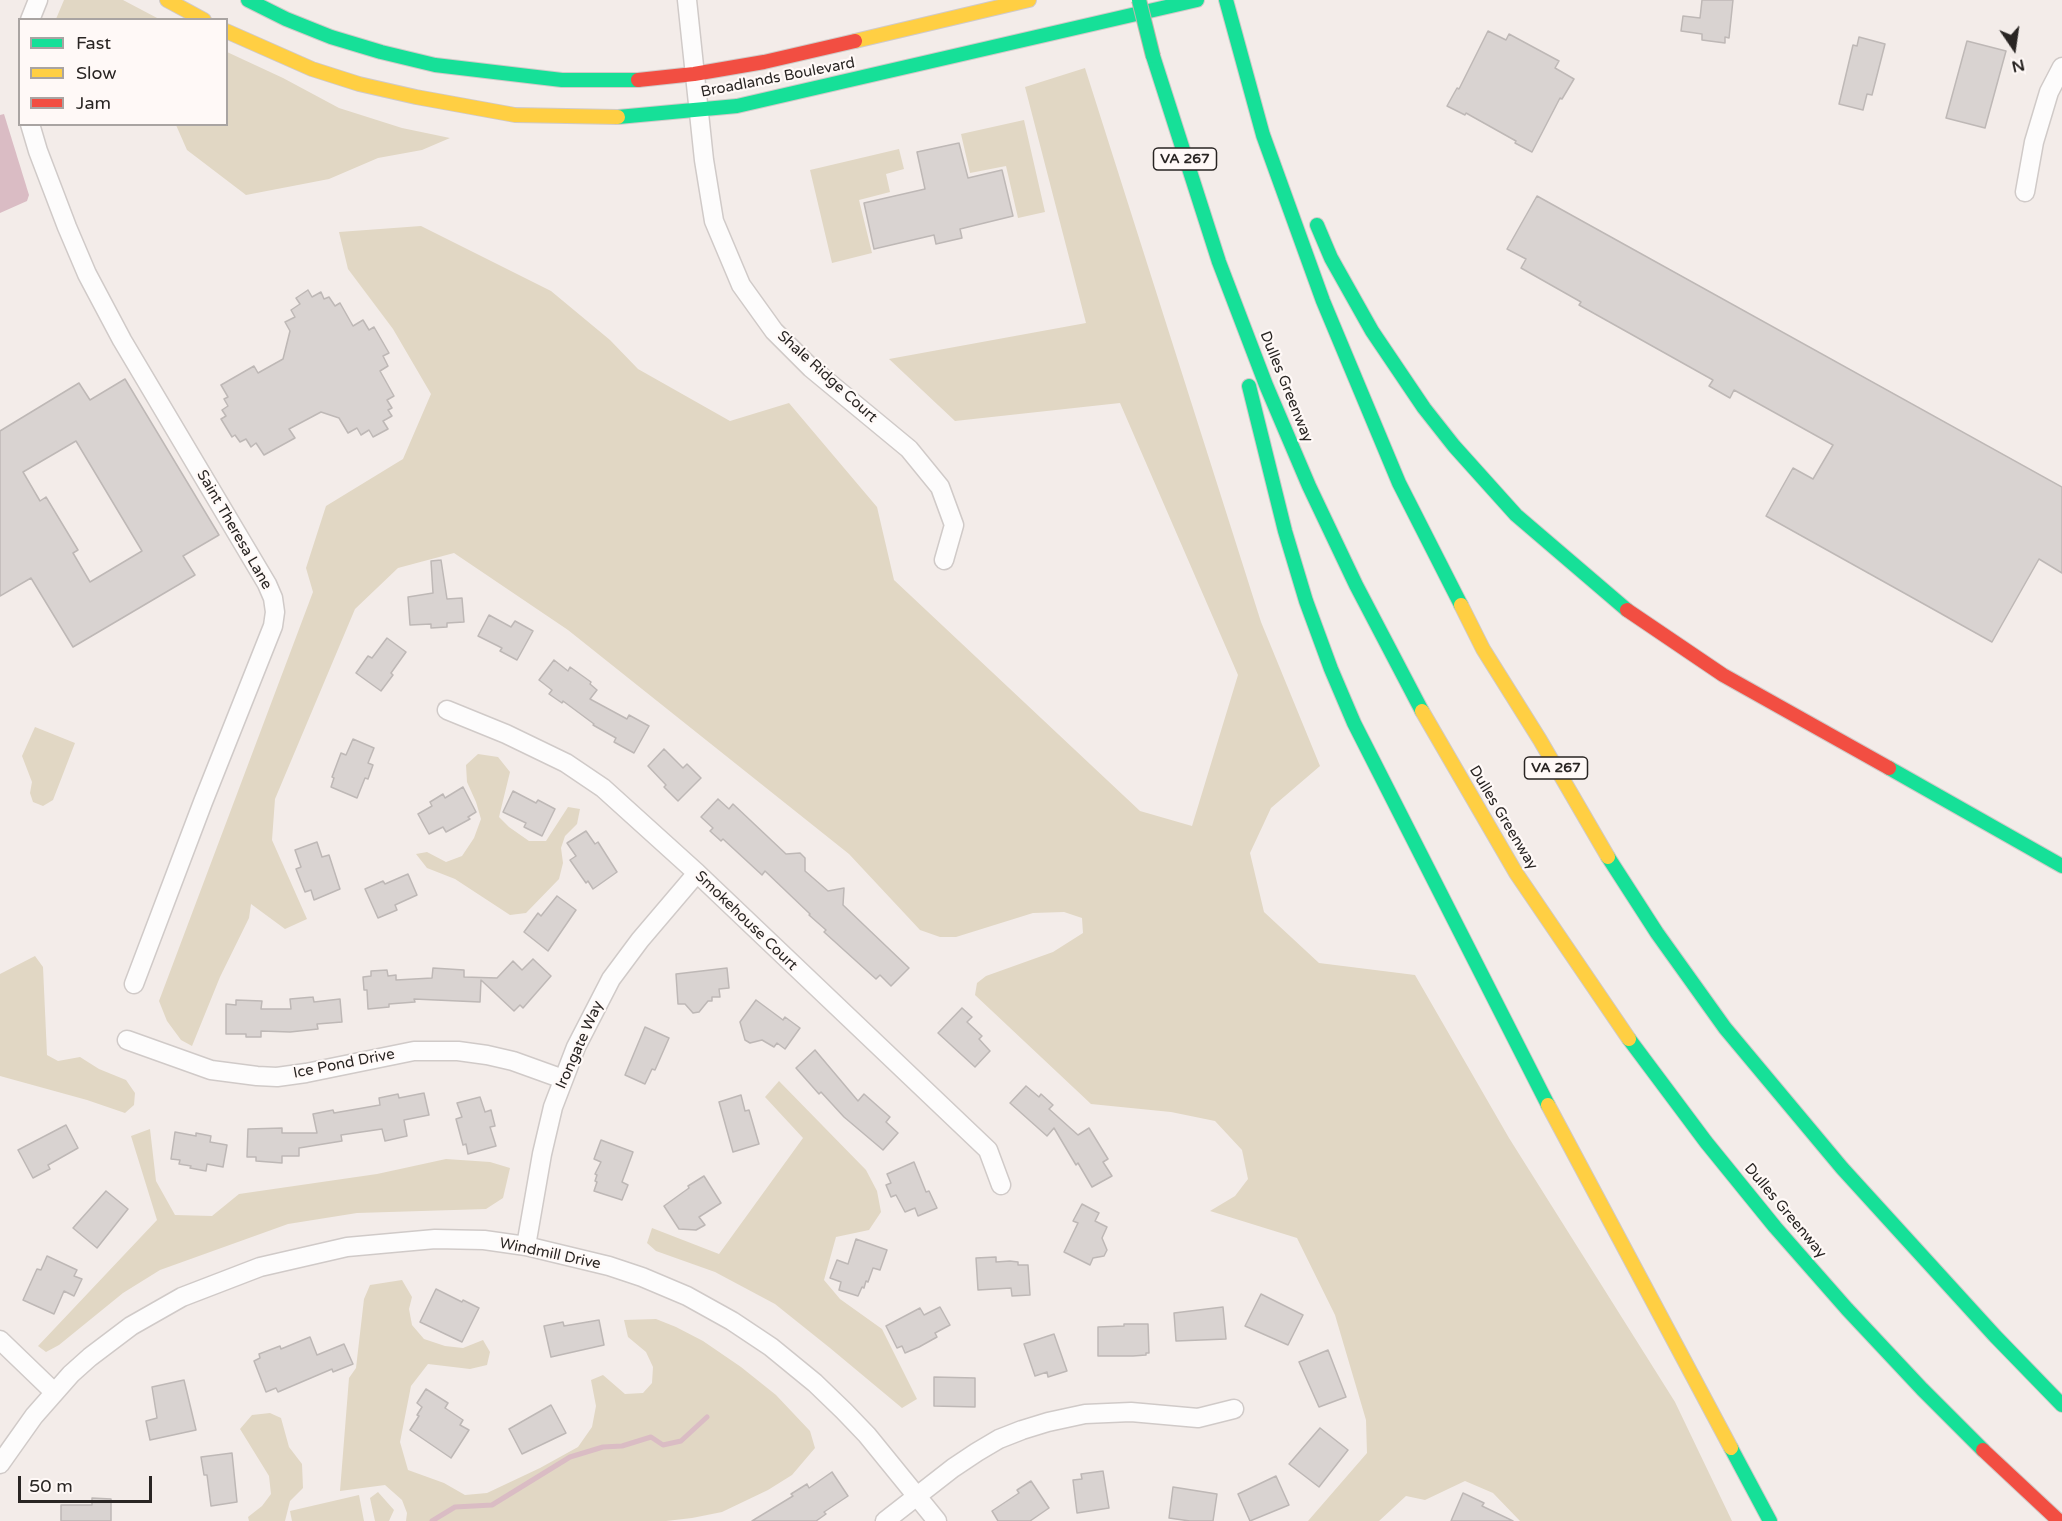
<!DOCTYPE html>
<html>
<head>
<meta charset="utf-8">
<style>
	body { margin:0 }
	#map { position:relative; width:2062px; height:1521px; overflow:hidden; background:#f3ece9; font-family:"Varela Round",sans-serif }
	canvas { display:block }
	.legend { position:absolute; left:18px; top:18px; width:210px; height:108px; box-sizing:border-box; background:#fff9f7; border:2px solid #a9a4a2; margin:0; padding:8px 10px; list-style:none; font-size:18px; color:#292523 }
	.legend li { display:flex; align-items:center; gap:12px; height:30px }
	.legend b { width:30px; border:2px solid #a9a4a2 }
	.north { position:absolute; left:1984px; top:18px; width:60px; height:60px; -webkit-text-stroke:4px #fff9f7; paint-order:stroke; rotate:167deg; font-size:16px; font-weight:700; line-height:24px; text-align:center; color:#292523 }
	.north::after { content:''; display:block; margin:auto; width:21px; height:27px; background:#292523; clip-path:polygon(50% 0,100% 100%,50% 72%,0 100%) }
	.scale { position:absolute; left:18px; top:1476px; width:134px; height:27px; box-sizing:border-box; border:3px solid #292523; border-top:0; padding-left:8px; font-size:18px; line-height:21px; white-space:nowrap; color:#292523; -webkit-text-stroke:4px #fff9f7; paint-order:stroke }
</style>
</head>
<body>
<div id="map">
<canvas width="2062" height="1521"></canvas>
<ul class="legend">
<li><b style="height:8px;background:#16e098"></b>Fast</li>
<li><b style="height:8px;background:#ffcf43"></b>Slow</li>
<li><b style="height:8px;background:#f24e42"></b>Jam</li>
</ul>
<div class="north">N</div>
<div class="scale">50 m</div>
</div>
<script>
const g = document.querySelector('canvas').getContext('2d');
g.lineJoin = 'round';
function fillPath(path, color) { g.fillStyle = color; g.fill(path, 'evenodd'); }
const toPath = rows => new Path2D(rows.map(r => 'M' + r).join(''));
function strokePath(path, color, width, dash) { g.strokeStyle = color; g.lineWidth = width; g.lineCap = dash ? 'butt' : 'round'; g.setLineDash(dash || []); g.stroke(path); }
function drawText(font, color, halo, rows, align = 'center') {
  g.font = font + ' "Varela Round",sans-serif'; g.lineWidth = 4.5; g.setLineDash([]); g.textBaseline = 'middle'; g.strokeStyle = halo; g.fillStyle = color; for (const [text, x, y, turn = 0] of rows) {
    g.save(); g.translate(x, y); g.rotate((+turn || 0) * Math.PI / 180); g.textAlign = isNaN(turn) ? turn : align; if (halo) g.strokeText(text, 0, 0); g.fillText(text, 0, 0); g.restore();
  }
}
const green = toPath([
	[64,0,123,0,159,19,56,19],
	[227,52,283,78,339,108,402,128,450,138,422,150,378,158,329,179,246,195,187,150,176,125,226,124],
	[1085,68,1261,622,1320,766,1271,808,1250,853,1264,912,1319,963,1415,975,1509,1138,1675,1402,1732,1521,1520,1521,1493,1493,1465,1481,1425,1500,1406,1496,1379,1521,1308,1521,1367,1453,1366,1420,1335,1315,1297,1238,1210,1211,1235,1196,1248,1179,1242,1150,1215,1121,1171,1112,1091,1104,975,995,977,983,986,976,1053,952,1083,933,1082,918,1064,912,1033,913,956,937,940,937,920,930,849,854,568,630,454,553,398,568,355,609,275,799,272,840,307,919,285,929,251,904,249,918,220,977,192,1046,181,1040,167,1021,159,1001,313,592,306,568,326,506,403,459,431,394,393,329,348,269,339,232,421,226,551,291,610,340,638,369,730,421,789,403,877,507,894,580,1140,811,1192,826,1238,675,1120,403,955,421,889,359,1086,323,1025,87],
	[1024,120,1045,212,1018,218,1006,166,970,173,961,134],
	[899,149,904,169,886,174,890,192,859,200,872,253,832,263,810,170],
	[35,727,75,743,53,800,43,806,33,802,30,793,32,782,22,756],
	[478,754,498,757,510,772,499,817,509,827,529,841,546,841,568,807,580,809,577,824,565,836,561,848,563,863,559,879,526,913,510,915,455,879,427,868,416,854,427,852,446,862,462,856,474,838,481,819,476,802,467,782,466,765],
	[35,956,43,967,47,1055,58,1061,80,1057,99,1069,126,1080,135,1093,134,1105,125,1113,87,1100,0,1076,0,974],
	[779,1081,866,1170,877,1191,881,1212,869,1230,836,1237,824,1280,840,1299,882,1329,917,1399,902,1408,830,1348,775,1304,715,1272,656,1251,647,1243,652,1228,719,1254,803,1138,765,1097],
	[150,1129,156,1181,175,1215,212,1216,239,1194,377,1174,446,1159,490,1162,510,1168,503,1198,486,1209,357,1213,288,1224,160,1270,123,1293,59,1345,46,1352,38,1346,157,1220,131,1136],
	[402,1280,412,1297,409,1309,412,1325,424,1339,445,1346,463,1348,483,1340,490,1352,487,1365,470,1369,428,1364,411,1386,400,1442,408,1470,444,1483,465,1495,487,1493,540,1468,578,1447,592,1427,596,1406,591,1380,603,1375,625,1394,643,1393,652,1383,653,1367,646,1352,628,1337,624,1320,656,1319,676,1327,703,1341,741,1367,776,1395,810,1431,815,1448,792,1475,768,1490,722,1512,692,1518,666,1521,406,1521,407,1513,402,1500,385,1485,340,1491,349,1378,356,1368,364,1299,370,1285],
	[270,1413,281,1418,289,1447,302,1464,303,1488,290,1501,285,1521,249,1521,248,1517,262,1506,271,1494,269,1476,240,1429,252,1415],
	[378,1492,394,1510,389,1521,375,1521,370,1498],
	[359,1495,364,1521,292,1521,290,1511]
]);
const water = toPath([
	[4,114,29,195,27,201,0,213,0,115]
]);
const stream = toPath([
	[432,1521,455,1507,492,1505,570,1457,603,1447,622,1446,651,1437,663,1445,681,1441,707,1417]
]);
const building = toPath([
	[1702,0,1733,0,1729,38,1725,37,1725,43,1702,40,1702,34,1681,31,1683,16,1700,18,1702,0],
	[1488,31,1506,40,1509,34,1559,61,1555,68,1574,79,1562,99,1560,98,1532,152,1515,143,1516,141,1466,113,1465,115,1447,106,1457,88,1459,89,1488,31],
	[1859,37,1885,44,1872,95,1867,94,1863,110,1839,104,1853,45,1857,46,1859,37],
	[1967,41,2006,51,1985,128,1946,118,1967,41],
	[959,143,968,178,1002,170,1013,216,960,229,962,238,936,244,934,235,874,249,864,203,925,189,917,152,959,143],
	[1537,196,2062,487,2062,573,2039,559,1992,642,1766,516,1793,468,1813,479,1833,445,1734,390,1730,398,1709,386,1713,380,1579,305,1581,302,1521,268,1526,259,1507,249,1537,196],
	[308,290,312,297,321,292,324,299,329,297,335,306,340,303,353,326,363,320,369,330,374,327,389,353,383,356,388,366,380,371,394,396,387,400,392,408,388,410,392,416,383,421,388,429,373,437,369,430,361,435,357,428,348,433,339,418,321,412,289,429,295,438,264,455,256,443,251,447,246,439,240,442,235,435,232,437,221,419,226,416,222,410,228,406,224,399,228,397,221,385,254,366,258,373,283,359,290,331,285,322,295,317,291,310,300,304,296,298,308,290],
	[125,379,219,535,183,556,195,575,73,647,31,578,0,596,0,431,79,383,90,400,125,379],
	[76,441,142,551,90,582,73,553,78,550,46,497,40,501,23,472,76,441],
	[441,560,447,599,462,598,464,622,447,623,447,627,431,628,431,624,410,625,408,597,433,593,431,561,441,560],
	[489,615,511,627,515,621,533,631,517,660,500,651,502,648,478,636,489,615],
	[387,638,406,652,391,673,393,675,381,691,356,673,368,656,372,658,387,638],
	[554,660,568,671,570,667,591,682,590,684,597,690,590,699,627,719,629,715,649,726,634,753,614,742,616,738,593,725,594,724,563,701,562,703,549,694,552,690,539,680,554,660],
	[353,739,374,748,368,763,373,765,368,779,365,778,357,798,331,787,334,778,332,777,341,753,346,755,353,739],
	[664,749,683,768,687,764,701,778,678,801,664,787,666,785,648,766,664,749],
	[463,787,476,812,468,817,470,819,446,832,443,827,429,834,418,814,432,806,430,802,443,794,445,798,463,787],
	[513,791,536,803,538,800,555,809,542,836,524,827,526,823,503,812,513,791],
	[718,799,729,809,733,804,786,854,800,853,805,858,805,871,828,891,844,888,843,905,909,968,891,986,880,975,876,979,824,932,826,930,809,915,810,914,765,871,762,875,723,839,721,841,710,831,713,828,701,817,718,799],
	[586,831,595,844,598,842,617,872,593,889,588,881,586,883,570,860,576,856,567,843,586,831],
	[317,842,322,857,329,855,340,889,314,900,311,890,305,892,296,869,301,867,295,850,317,842],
	[408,874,417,895,395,905,397,910,378,918,365,889,383,881,385,884,408,874],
	[557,896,576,910,548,951,524,932,538,913,541,916,557,896],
	[533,959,551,976,523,1008,520,1005,514,1011,481,980,480,1002,414,999,415,1002,389,1004,389,1007,368,1009,367,990,364,990,363,977,371,976,371,971,387,970,388,976,396,975,396,980,432,978,433,968,464,970,464,977,497,978,513,961,522,970,533,959],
	[727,968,729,988,719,989,720,997,712,997,712,1001,708,1001,699,1012,693,1013,685,1004,678,1004,676,974,727,968],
	[313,997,314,1002,340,999,342,1022,317,1024,318,1029,290,1032,261,1031,261,1037,246,1037,246,1034,226,1034,226,1004,236,1005,236,1000,262,1001,261,1009,291,1009,290,999,313,997],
	[756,1000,783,1020,785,1017,800,1028,785,1049,777,1043,774,1047,762,1040,750,1043,745,1040,740,1022,756,1000],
	[962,1008,972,1017,967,1022,982,1036,979,1039,990,1051,975,1067,938,1033,962,1008],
	[645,1027,669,1038,655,1070,652,1069,645,1084,625,1075,645,1027],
	[815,1050,858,1101,864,1094,890,1117,886,1122,898,1133,883,1150,844,1117,821,1092,819,1094,796,1068,815,1050],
	[1026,1086,1039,1097,1041,1094,1053,1105,1049,1109,1078,1135,1089,1128,1108,1159,1103,1162,1112,1176,1092,1187,1078,1163,1076,1165,1054,1128,1047,1136,1010,1103,1026,1086],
	[424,1093,429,1115,404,1120,407,1136,385,1141,382,1129,341,1135,342,1141,299,1148,299,1156,282,1156,282,1163,256,1161,256,1157,247,1157,248,1129,282,1128,282,1133,317,1133,313,1114,333,1110,334,1113,380,1105,379,1098,398,1094,399,1098,424,1093],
	[741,1095,745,1111,749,1110,759,1144,733,1152,719,1102,741,1095],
	[480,1097,485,1112,491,1110,495,1126,490,1127,496,1146,468,1154,466,1144,463,1145,456,1119,462,1117,457,1103,480,1097],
	[66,1125,78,1148,48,1165,50,1169,33,1178,18,1150,66,1125],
	[175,1132,196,1136,196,1133,211,1136,210,1142,227,1145,223,1167,207,1164,206,1171,190,1168,191,1166,179,1164,180,1160,171,1159,175,1132],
	[601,1140,633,1152,622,1182,628,1185,622,1200,594,1191,597,1182,595,1181,597,1175,595,1174,601,1162,594,1159,601,1140],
	[914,1162,926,1192,929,1191,937,1208,918,1216,915,1208,905,1212,896,1195,891,1197,886,1185,891,1183,887,1174,914,1162],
	[704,1176,721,1203,699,1217,705,1225,696,1230,679,1229,664,1206,689,1188,688,1186,704,1176],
	[106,1191,128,1209,97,1248,73,1228,106,1191],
	[1082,1204,1099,1213,1095,1221,1107,1227,1102,1238,1107,1250,1104,1256,1093,1258,1090,1265,1064,1252,1078,1223,1073,1221,1082,1204],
	[856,1239,887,1250,880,1270,873,1268,868,1282,866,1281,864,1288,862,1287,858,1296,839,1290,841,1282,830,1278,837,1260,848,1264,856,1239],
	[47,1256,77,1270,74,1276,82,1279,74,1296,64,1291,54,1314,23,1300,37,1269,41,1270,47,1256],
	[996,1257,996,1262,1010,1261,1018,1262,1018,1265,1028,1265,1030,1295,1012,1296,1011,1288,978,1290,976,1258,996,1257],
	[436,1289,462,1302,463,1300,479,1308,462,1342,420,1322,436,1289],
	[1261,1294,1303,1315,1288,1345,1245,1326,1261,1294],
	[940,1307,950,1325,935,1333,937,1337,919,1347,905,1353,902,1346,897,1348,886,1326,920,1308,924,1315,940,1307],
	[1223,1307,1226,1339,1176,1341,1174,1313,1223,1307],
	[599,1320,604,1345,551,1357,544,1326,563,1322,564,1326,599,1320],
	[1124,1324,1148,1324,1149,1353,1146,1353,1146,1355,1133,1356,1098,1356,1098,1327,1124,1326,1124,1324],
	[1054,1334,1067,1371,1048,1377,1047,1372,1035,1376,1024,1344,1054,1334],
	[310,1337,317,1355,344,1344,353,1364,333,1372,332,1369,278,1392,276,1388,266,1392,254,1361,260,1358,259,1354,280,1346,281,1349,310,1337],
	[1328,1350,1346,1397,1319,1407,1299,1362,1328,1350],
	[934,1377,975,1378,975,1407,934,1406,934,1377],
	[184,1380,196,1430,150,1440,146,1421,157,1418,152,1387,184,1380],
	[426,1389,448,1403,445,1408,463,1420,460,1425,469,1430,451,1458,410,1430,419,1416,417,1415,422,1407,417,1403,426,1389],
	[551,1405,566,1433,522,1454,509,1429,551,1405],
	[1320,1428,1348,1450,1319,1487,1289,1464,1320,1428],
	[232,1453,237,1502,211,1506,207,1475,204,1475,201,1457,232,1453],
	[1103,1471,1109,1508,1077,1513,1073,1480,1082,1479,1081,1474,1103,1471],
	[832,1472,848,1496,824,1512,826,1514,816,1521,752,1521,793,1496,791,1494,807,1484,809,1488,832,1472],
	[1276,1476,1289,1505,1250,1521,1238,1494,1276,1476],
	[1031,1481,1049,1508,1030,1521,998,1521,992,1511,1019,1493,1017,1490,1031,1481],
	[1173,1487,1217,1494,1213,1521,1190,1521,1169,1518,1173,1487],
	[1463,1493,1484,1503,1482,1506,1513,1521,1451,1521,1463,1493],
	[92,1498,111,1499,111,1521,61,1521,61,1505,92,1505,92,1498]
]);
const street = toPath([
	[687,0,704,160,714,221,741,285,774,331,811,368,909,449,940,487,954,525,944,560],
	[30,20,38,0],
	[30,124,38,151,67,227,87,274,122,340,267,584,273,598,275,612,273,626,203,802,134,984],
	[2025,192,2034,142,2049,92,2062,67],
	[447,710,506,734,566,763,603,788,697,873,988,1150,1001,1185],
	[127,1040,211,1070,257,1076,277,1077,306,1073,414,1051,458,1051,487,1055,513,1061,563,1079],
	[526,1246,542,1154,553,1107,576,1047,611,979,640,940,697,873],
	[0,1340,54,1392],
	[0,1464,34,1416,71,1374,90,1357,131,1326,182,1297,260,1267,347,1247,435,1239,484,1240,526,1246,609,1266,642,1277,687,1296,732,1321,771,1347,815,1383,844,1411,867,1435,937,1521],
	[885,1521,953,1468,977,1452,999,1439,1022,1430,1048,1422,1085,1414,1131,1412,1198,1418,1234,1409]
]);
const fast = toPath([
	[248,0,286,19,331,37,381,52,435,65,562,80,638,80],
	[1226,0,1263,135,1323,301,1399,483,1461,605],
	[1153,56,1219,262,1266,385,1309,486,1356,585,1422,711],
	[618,117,737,106,1197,0],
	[1317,225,1331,258,1372,331,1424,408,1454,446,1516,515,1627,610],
	[1249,386,1285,531,1306,601,1331,669,1354,723,1548,1105],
	[1889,768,2062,866],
	[1608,857,1657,933,1725,1028,1842,1168,1995,1336,2062,1405],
	[1629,1039,1706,1142,1775,1227,1847,1309,1922,1389,1983,1450],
	[1731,1448,1770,1521]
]);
const slow = toPath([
	[167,0,204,20],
	[226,31,312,69,359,84,416,97,515,115,618,117],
	[855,41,1029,0],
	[1461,605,1483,649,1540,740,1608,857],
	[1422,711,1516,873,1629,1039],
	[1548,1105,1731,1448]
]);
const jam = toPath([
	[638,80,694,74,764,62,855,41],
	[1627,610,1723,675,1889,768],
	[1983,1450,2059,1521]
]);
const fastBridge = toPath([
	[1139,0,1153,56]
]);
const shields = [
	[1185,159,63],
	[1556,768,63]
];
const shieldNames = [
	["VA 267",1185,159],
	["VA 267",1556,768]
];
const streetNames = [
	["Broadlands Boulevard",778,78,-11],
	["Shale Ridge Court",827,377,42],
	["Dulles Greenway",1286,387,68],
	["Saint Theresa Lane",234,530,60],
	["Dulles Greenway",1503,818,59],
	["Smokehouse Court",746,921,44],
	["Irongate Way",580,1045,-66],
	["Ice Pond Drive",344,1064,-11],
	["Dulles Greenway",1785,1211,50],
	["Windmill Drive",550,1254,12]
];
fillPath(green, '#e1d7c4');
fillPath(water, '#dabcc4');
strokePath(stream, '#dabcc4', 5);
fillPath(building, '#d9d3d1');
strokePath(building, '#beb8b6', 1.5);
strokePath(street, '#d0cac8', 21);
strokePath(fast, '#d0cac8', 16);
strokePath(slow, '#d0cac8', 16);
strokePath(jam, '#d0cac8', 16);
strokePath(street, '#fdfcfc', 18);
strokePath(fast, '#16e098', 14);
strokePath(slow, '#ffcf43', 14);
strokePath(jam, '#f24e42', 14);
strokePath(fastBridge, '#c1b7ae', 16, []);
strokePath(fastBridge, '#16e098', 14);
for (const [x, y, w] of shields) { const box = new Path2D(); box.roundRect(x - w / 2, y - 11, w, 22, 4.5); g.fillStyle = '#fff9f7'; g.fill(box); strokePath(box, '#292523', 1.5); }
drawText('bold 14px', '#292523', null, shieldNames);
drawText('15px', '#292523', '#fff9f7', streetNames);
</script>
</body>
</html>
